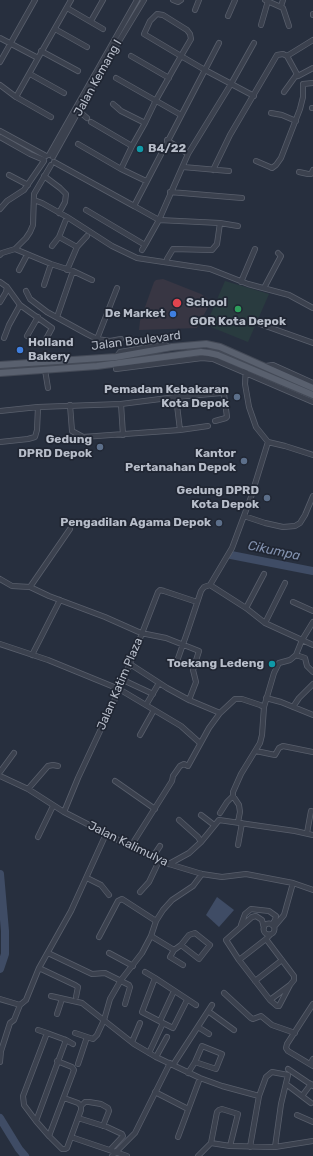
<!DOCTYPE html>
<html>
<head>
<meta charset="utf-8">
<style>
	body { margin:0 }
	canvas { display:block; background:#272f3e }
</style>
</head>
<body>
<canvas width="313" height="1156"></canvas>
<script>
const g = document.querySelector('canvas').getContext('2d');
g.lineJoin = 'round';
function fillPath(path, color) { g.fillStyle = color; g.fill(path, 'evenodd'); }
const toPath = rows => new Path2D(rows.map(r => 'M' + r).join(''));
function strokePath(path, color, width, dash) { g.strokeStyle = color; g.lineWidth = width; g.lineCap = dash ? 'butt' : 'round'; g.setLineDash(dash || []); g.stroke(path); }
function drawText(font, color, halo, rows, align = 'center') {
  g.font = font + ' Rubik,sans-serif'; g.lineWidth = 3.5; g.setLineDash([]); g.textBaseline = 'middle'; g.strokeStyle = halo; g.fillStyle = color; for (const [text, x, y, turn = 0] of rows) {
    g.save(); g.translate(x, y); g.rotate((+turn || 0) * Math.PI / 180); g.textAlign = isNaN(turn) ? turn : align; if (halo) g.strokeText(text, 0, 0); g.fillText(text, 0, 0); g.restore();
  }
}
const medical = toPath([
	[163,279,201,294,208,299,208,307,197,328,139,330,140,321,154,282,156,280]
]);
const green = toPath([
	[225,281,269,294,248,342,206,325]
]);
const water = toPath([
	[217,897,234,910,219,927,206,915]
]);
const river = toPath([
	[231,555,313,571],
	[0,874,5,931,5,954,0,969],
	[0,1118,19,1149,25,1156]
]);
const minor = toPath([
	[173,0,178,2,181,0],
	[265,0,283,8,289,26],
	[281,6,283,0],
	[67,8,103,29],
	[195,10,199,0],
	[313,14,313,15],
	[228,16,235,0],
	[91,21,103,0],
	[261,25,268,1],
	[55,29,87,47],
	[0,38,38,58,16,97,51,117],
	[41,51,78,71],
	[131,56,169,78],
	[287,56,313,40],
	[38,58,71,0],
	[0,62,35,0],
	[30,74,64,93],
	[116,78,181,115],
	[0,85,16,97],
	[284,92,297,74],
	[118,108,113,104,121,111,145,123],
	[312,108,313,108],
	[80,112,87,118],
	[271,113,282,115,296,121],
	[91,122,132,146],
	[0,131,46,156],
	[0,137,30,154,44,160],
	[167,140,188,154],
	[78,144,121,169,146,181],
	[49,155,137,0],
	[53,157,101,71,144,0],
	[256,161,270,167,272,168,276,165,281,158,300,109,303,97,303,84,313,83],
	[54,162,134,206,219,43],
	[183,167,229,171],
	[121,169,132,146,145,123,156,100,181,56,191,39,190,34,187,30,163,15,157,14,150,21,144,34,181,56,205,70,254,96],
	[213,170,230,135,277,55,283,54,287,56,298,76,313,68],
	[299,172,308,174,311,174,313,170],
	[9,175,28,185],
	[44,176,60,188,66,194,65,202,59,213],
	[170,192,242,198],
	[34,200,42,203,67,217,112,246,137,258,210,269,248,284,289,295,313,308],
	[134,206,159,220,220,223,238,226],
	[0,209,7,201,24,190,44,161],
	[86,210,145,245,159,220,188,154,231,84,254,43],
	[59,237,77,247,87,236],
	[52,246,59,237,67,217],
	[15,249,51,264,73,271,92,280],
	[142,250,145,245],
	[0,255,2,253,15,249,26,238,30,232,33,225,34,194,51,165],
	[167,259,173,249,212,250,217,244,220,223],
	[19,270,27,255],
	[67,270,77,247],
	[0,282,7,287,6,292,0,302],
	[241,282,255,249],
	[44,285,51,264],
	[7,287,20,305,52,328,46,339],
	[264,288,281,256,278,253],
	[26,291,30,299,47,312,87,334,97,339,110,341,121,339],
	[57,317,73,271],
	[260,324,313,343],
	[27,336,38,317],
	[4,338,9,325,20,305],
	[97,339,117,288],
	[169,348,166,345,161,345,120,352,116,357,116,369,202,358,213,359,313,402],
	[266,366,273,365,313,383],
	[45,370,48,388],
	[121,404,176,397],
	[70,405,72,431,83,437,180,430,208,426],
	[0,411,38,407,121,404,123,435],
	[180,430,176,397,222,393,224,394,227,417,226,418,215,421],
	[0,442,28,439,35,437,37,430,38,407],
	[268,442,285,446,313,455],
	[244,516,265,523,283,527,295,526,300,523,305,515,313,496],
	[0,579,12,586,30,587,49,596,105,617,141,633,166,638,199,651,193,670,196,682,189,700,220,713,209,728,188,766,184,764,180,766,173,776,172,781,131,846],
	[210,585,246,608,265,623,313,645],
	[30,587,70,529],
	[293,602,313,611],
	[246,608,264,574],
	[265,623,285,583],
	[0,644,48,660,119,689,181,726,200,743],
	[32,655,60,600],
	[296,655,305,658,307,666,313,672],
	[130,664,167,688,189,700],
	[176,664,187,633,201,591,204,587,210,585,232,548,251,497,268,442,256,427,249,407,245,384,246,367],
	[123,680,153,694],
	[266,698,281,702,313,715],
	[146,705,159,683],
	[293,707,299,698,313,684],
	[220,713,235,699,242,699,260,705,264,707],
	[140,735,154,710],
	[256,751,275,755,279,748,283,746,313,752],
	[0,772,14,753],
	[0,776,28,789,64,812,159,861,202,874,222,877,246,874,293,883,313,890],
	[115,781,155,809],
	[28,789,48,766,53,765,58,766],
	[64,812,78,778,115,699,134,654,158,592,160,590,164,591,197,602],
	[220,813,227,802,233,796],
	[201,815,214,825],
	[179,820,198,837,201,842],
	[238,822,240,812,239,805,233,796,233,792,241,774,260,743,262,735,264,707,274,673,279,663,290,660,296,655,302,640,313,622],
	[307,833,311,811],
	[38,837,53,806],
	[238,845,242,823],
	[152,858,160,846],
	[169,864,189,853,201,842,219,820,295,831,313,835],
	[87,878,101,885,109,895],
	[140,892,149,882,159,861],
	'263.5 929a5.5 5.5 0 1 1 11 0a5.5 5.5 0 1 1-11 0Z',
	[241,925,245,914,251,909,269,911,276,916,275,920,272,925],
	[274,927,284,915,293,883],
	[264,928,262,920,256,916,252,917,226,940,239,960,270,1000,290,985,294,980,294,976,266,939],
	[151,936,174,950,170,957,183,965],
	[99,937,118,901,122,899,156,921],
	[174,950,181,945,199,959,210,945,195,933,189,935,181,945],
	[48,953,92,974,105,973,129,985,130,987,125,1004],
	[109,953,133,966],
	[239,960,266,939,270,935],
	[39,968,75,985,78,987,76,997],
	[145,972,155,978],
	[255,981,282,960],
	[224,993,251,1018,253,1019,261,1016,272,1025,295,1033],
	[51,996,82,1003,134,1044,156,1057,200,1078,222,1086,259,1096],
	[0,999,20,1005],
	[270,1000,277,1006,279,1006,290,985],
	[313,1004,287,1044,286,1048,288,1051,313,1066],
	[208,1011,234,1030],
	[57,1014,62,999],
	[160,1021,174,991],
	[163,1023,173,1028,187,1000],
	[198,1027,209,1034],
	[38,1030,47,1033],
	[47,1033,66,1040,36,1121,24,1105,23,1096,47,1033],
	[75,1033,93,1039,97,1035,104,1020,110,999,121,980,142,953,151,936,156,921,163,910,172,900,193,886,202,874],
	[66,1040,73,1044],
	[132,1042,140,1023],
	[149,1053,163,1023,142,1012,155,978,196,1005],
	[156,1057,167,1037],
	[0,1062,1,1051,10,1023,14,1020,20,1005,26,1000,39,968,71,911,106,834],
	[78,1064,87,1037],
	[310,1064,313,1059],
	[173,1065,212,1005],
	[288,1069,313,1086],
	[188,1073,195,1062,216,1069,222,1054,202,1046,195,1062],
	[286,1084,311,1103],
	[155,1092,188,1109],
	[302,1096,311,1084],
	[81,1106,85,1102,89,1102,101,1104,108,1108,109,1111,103,1126],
	[297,1115,313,1122],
	[78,1118,107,1127,122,1134,123,1136,110,1150],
	[36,1121,49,1136,74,1070,72,1067,57,1061],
	[49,1136,62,1149,65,1149,67,1148,81,1110,81,1106,78,1103,64,1098],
	[71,1137,127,1156],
	[178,1137,200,1078],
	[211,1143,217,1112,219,1110,222,1109,238,1114,230,1146],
	[250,1147,259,1096,266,1077,272,1072,288,1075,281,1104,275,1147],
	[112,1156,135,1133,170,1063],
	[198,1156,211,1143,230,1146,275,1147,313,1141]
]);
const major = toPath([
	[0,365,116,357,172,347,206,344,220,347,313,388],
	[0,373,97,366,201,352,209,353,218,355,313,395]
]);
const markers = [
	[140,149,4,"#0f9aa8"],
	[177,303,5,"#e0444e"],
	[238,309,4,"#2e9e5b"],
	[173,314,4,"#3f7fe0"],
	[20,350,4,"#3f7fe0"],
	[237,397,4,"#5c6f8a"],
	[100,447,4,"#5c6f8a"],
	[244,461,4,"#5c6f8a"],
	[267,498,4,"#5c6f8a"],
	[219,523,4,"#5c6f8a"],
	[272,664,4,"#0f9aa8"]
];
const streetNames = [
	["Jalan Kemang I",98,78,-61],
	["Jalan Boulevard",136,341,-7],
	["Jalan Katim Plaza",120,684,-67],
	["Jalan Kalimulya",128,844,26]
];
const poiNames = [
	["B4/22",148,149,"left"],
	["School",186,303,"left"],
	["De Market",165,314],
	["GOR Kota Depok",238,322,"center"],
	["Holland",28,343,"left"],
	["Bakery",28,357,"left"],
	["Pemadam Kebakaran",229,390],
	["Kota Depok",229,404],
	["Gedung",92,440],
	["DPRD Depok",92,454],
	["Kantor",236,454],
	["Pertanahan Depok",236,468],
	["Gedung DPRD",259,491],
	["Kota Depok",259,505],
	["Pengadilan Agama Depok",211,523],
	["Toekang Ledeng",264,664]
];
const waterNames = [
	["Cikumpa",274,551,12]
];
fillPath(medical, '#383643');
fillPath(green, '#293b3f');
fillPath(water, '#3f4c65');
strokePath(river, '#3f4c65', 8);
strokePath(minor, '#595f6c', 6);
strokePath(major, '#444a57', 8);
strokePath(minor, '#3b414e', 4.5);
strokePath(major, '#59606e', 6);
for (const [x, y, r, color] of markers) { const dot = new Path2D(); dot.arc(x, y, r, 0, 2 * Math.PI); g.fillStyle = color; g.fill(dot); strokePath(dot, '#202633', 1.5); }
drawText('12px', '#b7bdc9', '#202633', streetNames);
drawText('bold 12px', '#b7bdc9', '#202633', poiNames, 'right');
drawText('italic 13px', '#8291ae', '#202633', waterNames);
</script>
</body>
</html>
